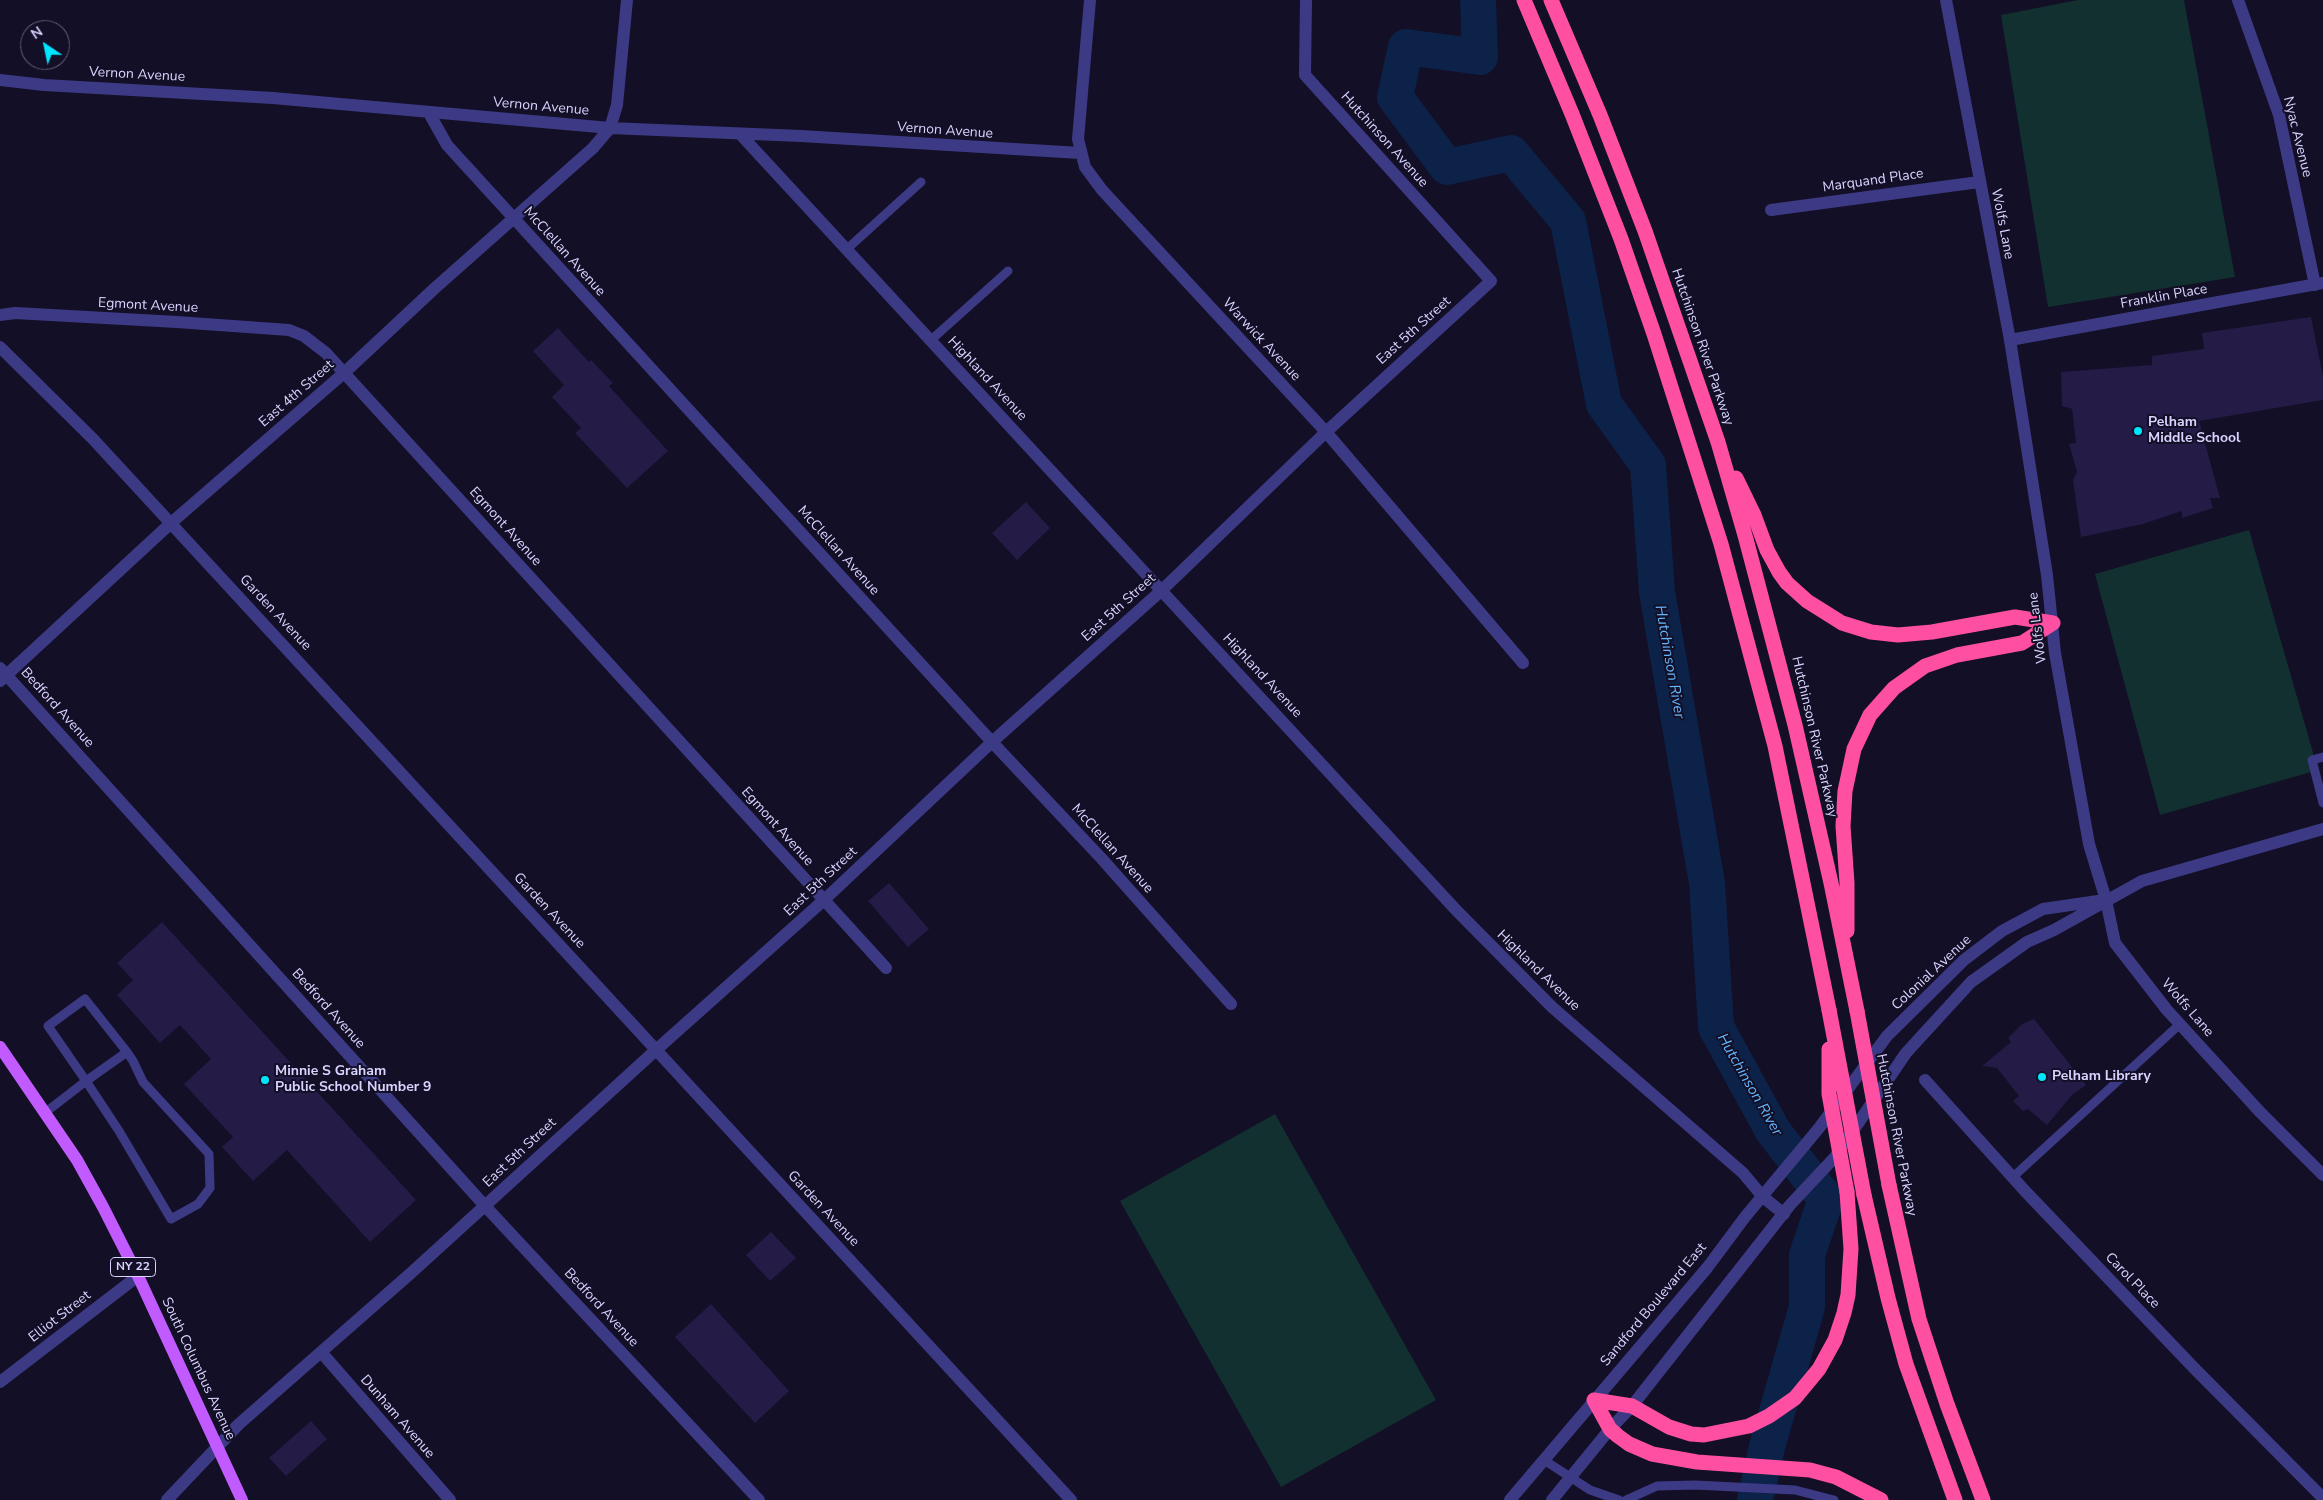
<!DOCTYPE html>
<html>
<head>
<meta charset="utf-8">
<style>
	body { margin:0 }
	#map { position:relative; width:2323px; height:1500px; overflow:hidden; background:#130f26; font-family:"Nunito Sans",sans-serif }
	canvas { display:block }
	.north { position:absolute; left:20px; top:20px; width:50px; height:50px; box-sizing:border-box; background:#130f26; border:1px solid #625e7d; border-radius:50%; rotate:326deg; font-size:14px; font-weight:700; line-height:20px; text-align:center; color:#d9d4ff }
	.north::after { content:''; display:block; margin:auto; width:18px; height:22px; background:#00e5ff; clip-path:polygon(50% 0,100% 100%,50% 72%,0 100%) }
</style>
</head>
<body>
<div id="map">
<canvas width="2323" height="1500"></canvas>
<div class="north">N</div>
</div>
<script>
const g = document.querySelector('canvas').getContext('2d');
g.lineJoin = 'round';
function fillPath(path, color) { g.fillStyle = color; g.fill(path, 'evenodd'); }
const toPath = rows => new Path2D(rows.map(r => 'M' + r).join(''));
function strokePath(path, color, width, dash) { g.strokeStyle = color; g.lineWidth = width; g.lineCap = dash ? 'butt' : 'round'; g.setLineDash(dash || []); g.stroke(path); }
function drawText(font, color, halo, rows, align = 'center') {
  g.font = font + ' "Nunito Sans",sans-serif'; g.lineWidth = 4; g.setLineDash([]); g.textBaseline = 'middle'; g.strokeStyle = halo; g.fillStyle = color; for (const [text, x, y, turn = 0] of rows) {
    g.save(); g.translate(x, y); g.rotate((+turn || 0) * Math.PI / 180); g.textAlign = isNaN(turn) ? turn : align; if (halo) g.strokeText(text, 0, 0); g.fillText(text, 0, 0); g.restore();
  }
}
const green = toPath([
	[2078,0,2184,0,2235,277,2048,307,2001,15],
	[2249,530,2318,770,2160,815,2095,574],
	[1275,1114,1436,1400,1281,1487,1120,1201]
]);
const river = toPath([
	[1478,0,1480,57,1406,47,1395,97,1447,167,1511,153,1568,221,1604,404,1648,465,1657,592,1707,883,1716,1027,1773,1131,1826,1199,1807,1255,1807,1307,1767,1447,1755,1500]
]);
const building = toPath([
	[2311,317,2323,377,2323,400,2199,421,2220,498,2210,498,2213,508,2182,518,2182,511,2143,524,2081,537,2073,480,2077,472,2069,444,2076,443,2072,409,2062,406,2061,372,2152,365,2152,356,2204,349,2202,333],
	[558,328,589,362,591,360,613,383,609,386,668,451,627,488,575,433,581,428,552,397,564,385,533,351],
	[1026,502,1050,528,1017,560,992,533],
	[889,883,929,929,908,947,868,901],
	[162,922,416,1200,370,1242,287,1150,253,1181,222,1147,233,1137,184,1084,211,1059,180,1025,160,1043,117,995,133,980,117,963],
	[2034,1019,2086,1085,2072,1095,2047,1125,2028,1109,2023,1111,2013,1101,2019,1096,1997,1068,1982,1066,2011,1042,2008,1038,2022,1024],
	[771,1232,796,1258,770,1281,746,1255],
	[711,1304,789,1391,755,1423,675,1337],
	[311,1421,327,1439,286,1476,269,1458]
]);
const service = toPath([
	[847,249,921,182],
	[931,340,1008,271],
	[2323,757,2312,760,2323,803],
	[46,1112,86,1081,48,1026,85,999,127,1052,133,1061,143,1082,209,1154,210,1188,198,1204,171,1219,119,1131,86,1081,127,1052],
	[2014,1176,2180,1024],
	[1544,1460,1590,1490,1619,1500],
	[1626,1500,1657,1486,1695,1485,1795,1490,1834,1500]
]);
const minor = toPath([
	[1090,0,1078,139,1085,167,1102,190,1326,432,1523,663],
	[2238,0,2279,115,2315,285],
	[0,80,44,85,273,98,610,128,801,136,1080,153],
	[429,113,447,145,992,742,1102,859,1231,1004],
	[741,135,1457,911,1552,1007,1743,1173,1763,1197,1784,1214],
	[1771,210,1979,182],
	[0,315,15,313,177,322,289,330,304,336,326,353,886,968],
	[2010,340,2323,283],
	[0,347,93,439,1071,1500],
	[0,668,485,1206,759,1500],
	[0,681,171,523,344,373,435,288,593,148,610,128,617,105,627,0],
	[1925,1080,2025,1191,2194,1368,2323,1498],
	[321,1352,450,1500],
	[0,1382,138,1276],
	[167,1500,239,1424,411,1273,656,1050,824,900,992,742,1162,590,1326,432,1491,281,1305,75,1306,0]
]);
const tertiary = toPath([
	[1946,0,2010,340,2047,575,2055,653,2089,844,2106,900,2115,943,2167,1010,2260,1112,2323,1175],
	[1510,1500,1707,1268,1745,1217,1819,1128,1887,1036,1964,960,2002,931,2043,909,2098,901],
	[1552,1500,1610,1429,1632,1406,1790,1205,1835,1157,1906,1053,1971,982,2027,942,2054,930,2142,881,2323,829]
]);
const primary = toPath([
	[0,1047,77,1160,103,1207,138,1276,242,1500]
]);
const motorway = toPath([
	[1524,0,1572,114,1621,239,1654,334,1721,544,1775,746,1829,1010],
	[1551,0,1600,115,1645,231,1718,442,1746,539,1795,725,1831,883,1857,1011],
	[1736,478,1754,515,1767,550,1779,572,1787,583,1807,601,1842,623,1871,632,1898,635,1932,632,2015,617,2053,623],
	[1847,931,1847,883,1843,826,1845,791,1854,749,1870,715,1894,688,1925,666,1957,655,2022,643,2053,623],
	[1889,1185,1919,1319,1947,1404,1983,1500],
	[1864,1195,1888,1298,1906,1364,1955,1500],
	[1594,1400,1632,1406,1669,1427,1691,1434,1704,1435,1749,1426,1769,1416,1795,1398,1819,1369,1835,1340,1844,1313,1848,1295,1851,1249,1847,1192],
	[1594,1400,1610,1429,1618,1436,1629,1444,1652,1454,1697,1462,1810,1470,1836,1477,1881,1500]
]);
const motorwayBridge = toPath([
	[1829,1010,1864,1195],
	[1857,1011,1889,1185],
	[1829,1049,1829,1094,1847,1192]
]);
const markers = [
	[2138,431,5,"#00e5ff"],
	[2042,1077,5,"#00e5ff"],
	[265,1080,5,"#00e5ff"]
];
const shields = [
	[133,1267,45]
];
const shieldNames = [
	["NY 22",133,1267]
];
const streetNames = [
	["Vernon Avenue",137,75,3],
	["Vernon Avenue",541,107,5],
	["Vernon Avenue",945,131,4],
	["Nyac Avenue",2297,137,76],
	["Hutchinson Avenue",1384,140,48],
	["Marquand Place",1873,181,-8],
	["Wolfs Lane",2002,224,79],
	["McClellan Avenue",564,252,48],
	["Franklin Place",2164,297,-10],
	["Egmont Avenue",148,306,3],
	["East 5th Street",1414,331,-42],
	["Warwick Avenue",1261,340,47],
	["Hutchinson River Parkway",1702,347,71],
	["Highland Avenue",987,379,47],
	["East 4th Street",297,394,-41],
	["Egmont Avenue",505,527,48],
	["McClellan Avenue",838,551,48],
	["East 5th Street",1119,608,-42],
	["Garden Avenue",275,613,47],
	["Wolfs Lane",2038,628,-97],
	["Highland Avenue",1262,676,47],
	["Bedford Avenue",57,708,48],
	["Hutchinson River Parkway",1814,737,77],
	["Egmont Avenue",777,827,48],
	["McClellan Avenue",1112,849,48],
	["East 5th Street",821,882,-43],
	["Garden Avenue",549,911,47],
	["Highland Avenue",1538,971,44],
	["Colonial Avenue",1932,973,-43],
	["Wolfs Lane",2187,1008,49],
	["Bedford Avenue",328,1009,48],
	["Hutchinson River Parkway",1896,1135,79],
	["East 5th Street",520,1153,-43],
	["Garden Avenue",823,1209,47],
	["Carol Place",2132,1281,46],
	["Sandford Boulevard East",1654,1305,-50],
	["Bedford Avenue",601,1308,47],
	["Elliot Street",60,1317,-38],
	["South Columbus Avenue",198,1369,65],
	["Dunham Avenue",397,1417,49]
];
const poiNames = [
	["Pelham",2148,423],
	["Middle School",2148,439],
	["Minnie S Graham",275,1072],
	["Public School Number 9",275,1088],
	["Pelham Library",2052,1077]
];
const waterNames = [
	["Hutchinson River",1669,662,80],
	["Hutchinson River",1749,1085,60]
];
fillPath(green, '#12302f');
strokePath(river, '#0c2248', 36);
fillPath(building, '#241b47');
strokePath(service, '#3d3a85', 9);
strokePath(minor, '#3d3a85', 12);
strokePath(tertiary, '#3d3a85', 12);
strokePath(primary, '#c25bff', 12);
strokePath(motorway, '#ff4fa3', 15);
strokePath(motorwayBridge, '#ff4fa3', 15);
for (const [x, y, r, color] of markers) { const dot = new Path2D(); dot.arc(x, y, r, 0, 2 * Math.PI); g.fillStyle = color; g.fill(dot); strokePath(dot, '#130f26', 2); }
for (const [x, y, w] of shields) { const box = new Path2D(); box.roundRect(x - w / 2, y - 9.5, w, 19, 4); g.fillStyle = '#130f26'; g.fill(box); strokePath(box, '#d9d4ff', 1); }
drawText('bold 12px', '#d9d4ff', null, shieldNames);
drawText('14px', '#d9d4ff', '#130f26', streetNames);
drawText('bold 14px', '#d9d4ff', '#130f26', poiNames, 'left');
drawText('italic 15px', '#62b6ff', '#130f26', waterNames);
</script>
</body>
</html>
